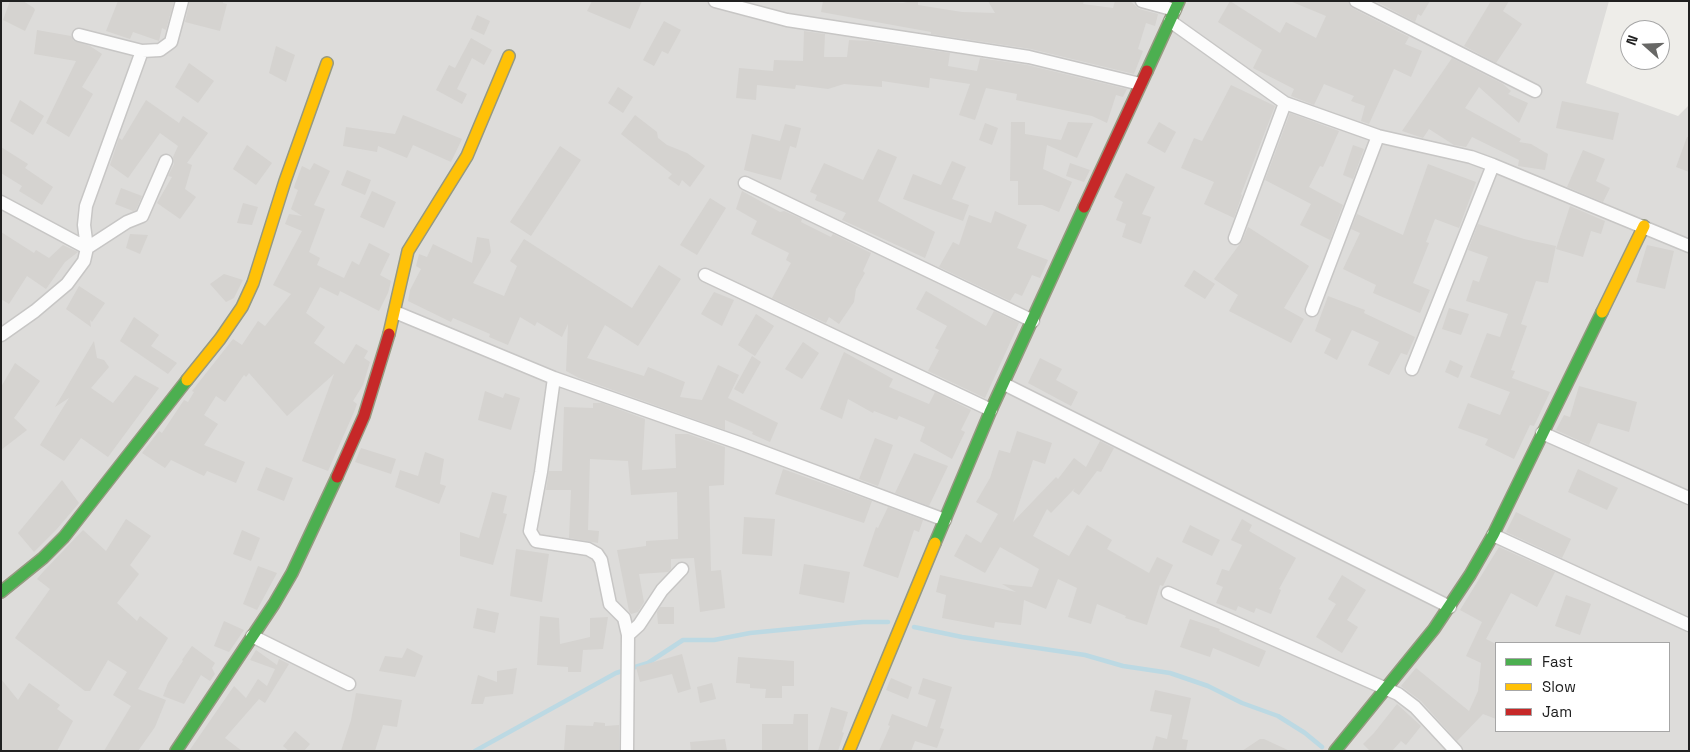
<!DOCTYPE html>
<html>
<head>
<meta charset="utf-8">
<style>
	body { margin:0 }
	#map { position:relative; width:1690px; height:752px; overflow:hidden; background:#eeede9; font-family:"Space Grotesk",sans-serif }
	canvas { display:block }
	.frame { position:absolute; inset:0; border:2px solid #202020; pointer-events:none }
	.legend { position:absolute; left:1495px; top:642px; width:175px; height:90px; box-sizing:border-box; background:#fff; border:1px solid #a6a6a6; margin:0; padding:6px 9px; list-style:none; font-size:15px; color:#202020 }
	.legend li { display:flex; align-items:center; gap:10px; height:25px }
	.legend b { width:25px; border:1px solid #a6a6a6 }
	.north { position:absolute; left:1620px; top:20px; width:50px; height:50px; box-sizing:border-box; background:#fff; border:1px solid #a6a6a6; border-radius:50%; rotate:290deg; font-size:14px; font-weight:700; line-height:20px; text-align:center; color:#202020 }
	.north::after { content:''; display:block; margin:auto; width:18px; height:22px; background:#686866; clip-path:polygon(50% 0,100% 100%,50% 72%,0 100%) }
</style>
</head>
<body>
<div id="map">
<canvas width="1690" height="752"></canvas>
<div class="frame"></div>
<ul class="legend">
<li><b style="height:6px;background:#4caf50"></b>Fast</li>
<li><b style="height:6px;background:#ffc107"></b>Slow</li>
<li><b style="height:6px;background:#c62828"></b>Jam</li>
</ul>
<div class="north">N</div>
</div>
<script>
const g = document.querySelector('canvas').getContext('2d');
g.lineJoin = 'round';
function fillPath(path, color) { g.fillStyle = color; g.fill(path, 'evenodd'); }
const toPath = rows => new Path2D(rows.map(r => 'M' + r).join(''));
function strokePath(path, color, width, dash) { g.strokeStyle = color; g.lineWidth = width; g.lineCap = dash ? 'butt' : 'round'; g.setLineDash(dash || []); g.stroke(path); }
const residential = toPath([
	[1,1,1609,1,1586,83,1678,116,1689,105,1689,751,1,751],
	[1496,643,1669,643,1669,731,1496,731]
]);
const stream = toPath([
	[914,627,962,637,1085,655,1123,666,1170,673,1208,686,1242,703,1278,716,1305,733,1322,747],
	[475,751,616,673,648,663,683,640,714,640,750,633,863,622,888,622]
]);
const building = toPath([
	[10,1,23,1,34,8,35,10,25,31,3,20],
	[118,1,174,1,166,30,162,28,159,41,133,32,130,39,106,31],
	[190,1,223,1,223,3,227,4,220,31,185,22],
	[592,1,642,1,630,29,587,11],
	[823,1,903,3,911,1,918,2,918,5,962,12,995,13,988,1,1084,1,1083,4,1113,8,1115,1,1130,1,1139,9,1158,14,1155,26,1146,23,1138,49,1143,51,1134,74,1031,49,931,34,931,32,821,12],
	[1230,1,1280,33,1286,22,1316,38,1326,16,1290,1,1348,1,1352,8,1409,37,1405,44,1422,51,1411,77,1394,69,1369,124,1361,121,1365,106,1351,101,1354,96,1324,84,1314,105,1291,96,1294,89,1253,68,1262,50,1218,22],
	[1375,1,1430,1,1421,16,1418,14,1415,22],
	[1491,1,1509,1,1503,11,1522,24,1496,63,1464,46],
	[477,15,490,21,484,35,471,29],
	[664,21,681,30,668,54,662,51,654,66,643,60],
	[37,30,71,36,74,41,90,46,102,54,82,87,93,94,69,137,46,123,76,61,34,54],
	[804,31,825,34,824,57,847,57,849,40,870,41,950,53,948,66,977,71,980,58,1027,65,1127,89,1123,97,1116,95,1107,123,1092,116,1016,100,1017,94,986,88,975,120,959,115,970,84,930,78,929,88,882,81,882,87,844,84,828,89,796,85,795,89,757,85,756,100,736,98,739,68,773,71,774,60,803,61],
	[471,38,492,50,484,65,472,58,457,89,467,94,462,104,436,90,449,65,455,68],
	[276,46,295,55,286,82,269,73],
	[1452,58,1503,84,1511,91,1508,94,1528,103,1519,123,1479,87,1465,108,1521,139,1519,142,1531,144,1548,154,1545,170,1518,166,1519,160,1472,137,1466,147,1454,145,1429,129,1423,138,1402,131],
	[189,63,214,81,198,103,175,87],
	[1231,85,1275,106,1241,194,1242,195,1234,218,1204,204,1214,182,1181,168,1194,138,1202,141],
	[618,87,633,97,623,113,608,103],
	[20,100,44,116,33,135,10,121],
	[146,100,179,123,183,116,208,133,187,163,192,165,185,189,196,197,180,219,157,203,172,177,168,176,174,164,173,157,178,146,160,133,128,178,110,165,119,138,122,140],
	[1562,101,1619,113,1613,140,1556,128],
	[1290,113,1339,131,1323,167,1320,166,1309,187,1343,205,1330,240,1300,225,1311,204,1265,180],
	[403,115,462,139,451,162,413,145,407,158,378,146,377,152,343,146,346,127,395,134],
	[635,115,657,132,658,138,667,145,687,153,705,166,690,187,682,180,679,186,668,178,672,174,621,134],
	[1011,122,1025,122,1025,134,1061,140,1068,122,1093,123,1077,158,1047,145,1043,169,1072,182,1059,212,1042,205,1018,205,1018,181,1010,181],
	[1159,122,1176,132,1165,153,1147,143],
	[985,123,998,128,992,145,979,140],
	[785,124,801,128,796,148,790,146,781,180,744,170,752,134,780,141],
	[1687,137,1689,137,1689,172,1676,167],
	[247,145,272,163,256,185,233,169],
	[1353,145,1364,149,1353,179,1343,175],
	[560,146,581,160,531,236,510,222],
	[1,147,28,164,25,168,53,187,42,205,19,191,22,186,1,173],
	[878,149,897,157,878,201,935,232,925,258,842,220,846,213,815,200,817,195,810,192,824,163,863,180],
	[1583,150,1605,159,1596,181,1610,188,1603,202,1567,187],
	[952,161,966,167,952,199,969,205,963,221,903,199,913,174,941,185],
	[314,163,330,171,314,205,325,209,309,252,320,258,317,265,344,278,352,261,359,265,369,243,390,254,380,275,391,281,388,293,379,311,340,291,338,296,320,287,306,313,325,327,314,343,344,364,356,344,368,351,364,358,370,362,363,385,353,401,357,404,354,412,328,471,302,461,334,374,287,416,249,373,246,377,244,375,225,402,216,396,204,415,218,424,204,445,245,462,236,483,207,471,204,476,171,460,165,468,142,453,159,431,162,433,184,400,188,402,194,392,192,391,233,339,242,345,258,321,265,326,291,294,273,285,302,231,285,224,289,214,302,216,291,209,298,190,294,188,295,184,302,166,310,170],
	[1070,163,1090,170,1084,182,1066,176],
	[1428,164,1476,182,1459,228,1435,219,1426,242,1429,243,1413,283,1430,290,1420,313,1373,293,1376,285,1343,269,1360,233,1351,229,1357,214,1403,235],
	[347,170,371,180,365,195,341,185],
	[1126,173,1155,187,1142,214,1151,217,1141,244,1122,237,1126,224,1116,220,1123,202,1114,197],
	[121,188,142,196,136,210,133,211,115,204],
	[372,191,396,202,384,228,360,217],
	[742,191,780,212,784,211,802,219,801,222,831,237,833,234,871,253,863,271,865,273,856,289,854,302,839,324,829,317,826,323,772,298,791,263,786,260,789,253,751,234,757,221,736,209],
	[710,198,726,208,697,255,680,245],
	[243,203,258,207,252,225,237,223],
	[1570,206,1605,221,1601,234,1591,231,1583,257,1556,249],
	[995,211,1027,225,1017,248,1048,260,1040,278,1032,275,1022,296,1015,293,1010,301,939,267,953,242,959,245,969,215,991,223],
	[1478,224,1524,239,1556,246,1548,283,1536,281,1521,324,1527,326,1511,370,1515,371,1512,378,1550,392,1534,426,1530,425,1514,459,1485,445,1488,439,1458,428,1468,403,1500,415,1510,392,1470,377,1487,333,1500,337,1508,314,1466,301,1473,280,1479,282,1488,257,1468,250],
	[1248,227,1309,266,1284,308,1304,319,1291,343,1229,311,1238,295,1214,279,1242,241],
	[1,232,34,253,36,250,49,258,63,245,78,252,65,262,46,289,27,276,9,304,1,299],
	[130,234,148,235,140,254,126,248],
	[477,237,489,239,491,252,473,283,504,296,517,266,510,261,524,239,632,308,659,265,681,279,638,346,605,325,587,358,644,376,648,367,685,382,680,397,702,400,718,365,739,375,728,398,778,423,770,442,752,434,753,432,725,420,725,430,579,378,566,371,568,324,562,337,537,322,535,326,520,317,508,345,489,337,490,334,453,318,451,322,408,301,410,290,421,269,416,266,419,254,427,257,433,244,472,263],
	[1647,245,1674,251,1665,289,1636,282],
	[1194,270,1215,284,1205,299,1184,286],
	[224,274,243,280,234,298,226,302,210,284],
	[79,286,105,303,92,322,90,320,91,327,66,309],
	[926,291,986,326,994,311,1019,323,985,398,928,371,939,350,935,348,947,326,916,309],
	[714,292,734,300,722,326,701,314],
	[1328,296,1365,310,1364,313,1415,337,1407,355,1401,353,1389,375,1368,365,1379,342,1352,330,1337,360,1324,353,1331,339,1315,331],
	[1449,308,1469,314,1461,335,1442,329],
	[756,314,774,326,755,356,738,345],
	[134,317,159,335,151,346,177,363,168,374,120,341],
	[94,341,97,358,104,360,109,367,91,388,113,403,135,375,159,388,108,457,81,438,64,461,40,445,69,398,55,407],
	[803,342,819,353,802,379,785,369],
	[844,352,893,379,889,387,929,404,935,392,971,410,961,430,965,432,952,459,920,441,925,427,899,416,897,420,874,411,873,413,848,399,842,419,820,409],
	[752,356,761,362,743,394,734,389],
	[1040,358,1062,369,1056,380,1078,392,1071,406,1028,383],
	[1450,360,1463,366,1458,378,1445,372],
	[15,363,40,381,14,418,27,430,1,450,1,387],
	[1579,386,1637,402,1629,432,1598,423,1589,445,1556,430,1564,415,1570,417],
	[485,391,503,398,505,393,520,398,511,430,478,420],
	[593,403,602,403,645,419,642,470,676,468,675,434,688,434,725,447,724,485,709,486,711,571,721,570,725,608,700,612,694,558,671,559,671,569,668,572,639,574,644,602,638,612,631,614,629,611,617,550,646,546,646,541,678,539,677,492,631,495,628,461,590,459,588,530,599,531,598,543,569,538,571,490,546,490,549,471,562,471,564,407,593,408],
	[1017,431,1052,443,1045,464,1033,460,1013,522,1056,477,1058,479,1074,458,1086,467,1100,441,1114,448,1101,472,1097,471,1079,495,1073,491,1075,488,1051,513,1047,509,1033,536,1069,556,1087,525,1112,540,1107,549,1149,573,1157,557,1173,565,1163,586,1160,585,1147,625,1125,618,1126,616,1097,604,1091,624,1068,617,1077,588,1058,579,1046,609,1024,600,1021,625,995,622,994,628,942,618,946,595,936,592,940,575,1016,592,1002,584,1032,587,1039,569,1000,547,985,573,954,556,966,534,981,543,998,514,976,502,990,478,999,450,1010,453],
	[875,438,893,445,878,486,859,479],
	[361,448,396,459,391,474,355,462],
	[425,452,444,459,440,484,446,486,439,504,395,487,400,470,418,476],
	[914,453,948,466,929,506,895,493],
	[266,467,293,478,284,501,257,490],
	[783,469,872,501,864,523,775,494],
	[1578,469,1618,488,1607,510,1568,492],
	[62,480,79,503,56,530,34,552,18,533],
	[492,492,507,496,503,513,507,514,493,565,460,556,460,532,479,538],
	[888,507,923,520,919,532,914,530,898,578,863,566,876,527,878,528],
	[1516,512,1571,539,1562,558,1506,532],
	[744,517,775,519,772,556,742,554],
	[126,519,151,536,130,565,139,574,117,603,137,621,140,616,168,638,138,689,166,700,155,727,138,751,104,751,131,706,113,695,127,672,108,660,90,691,85,691,15,638,50,589,37,579,43,572,83,530,106,551],
	[1242,519,1252,525,1249,531,1296,558,1279,589,1281,590,1271,614,1256,608,1254,613,1238,606,1236,611,1216,603,1223,587,1216,584,1222,569,1229,571,1242,545,1231,540],
	[1190,525,1220,540,1212,556,1182,542],
	[242,530,260,538,251,561,233,554],
	[1499,547,1555,572,1537,607,1511,593,1486,639,1496,644,1496,719,1483,714,1457,741,1421,701,1401,686,1416,668,1469,711,1478,691,1481,663,1466,656,1482,622,1460,610],
	[516,549,549,554,542,602,510,596],
	[804,564,850,572,844,603,799,594],
	[258,566,277,573,257,610,243,604],
	[1342,575,1366,590,1347,620,1358,627,1342,653,1316,637,1336,604,1328,599],
	[1566,595,1591,604,1580,635,1555,626],
	[660,607,674,607,674,624,658,624,657,612],
	[477,608,499,613,495,633,473,628],
	[540,616,559,618,560,644,590,637,590,618,608,617,603,649,583,650,581,672,568,672,568,667,537,665],
	[1190,619,1220,629,1219,631,1266,651,1259,667,1213,648,1210,657,1180,647],
	[224,621,244,630,229,652,214,646],
	[192,646,215,663,212,668,215,674,210,681,201,675,184,704,163,696,168,683,183,661,182,660],
	[407,648,423,656,415,677,379,671,385,656,402,658],
	[256,650,277,665,279,659,289,664,265,703,259,699,225,738,242,751,189,751,234,686,246,698,258,679,267,686,275,669,250,660],
	[682,654,691,689,678,693,672,674,640,682,636,667],
	[738,657,794,661,794,686,782,686,782,698,765,698,766,689,750,688,750,684,736,683],
	[517,668,513,694,485,697,483,704,471,704,478,675,497,682,497,671],
	[891,678,912,687,908,699,886,690],
	[923,678,952,687,940,728,944,729,937,748,915,741,911,751,879,751,890,726,888,725,892,714,927,727,936,700,918,694],
	[1,679,18,700,29,683,60,705,57,709,73,721,57,751,1,751],
	[712,683,716,699,700,703,697,687],
	[1155,690,1191,698,1182,739,1188,740,1186,751,1152,751,1156,736,1167,739,1172,715,1150,711],
	[356,693,402,700,397,727,383,725,375,751,341,751,351,720],
	[1397,704,1421,726,1406,745,1401,741,1392,751,1370,751,1363,744,1374,733],
	[831,707,848,712,842,732,844,733,838,751,818,751],
	[794,714,808,714,808,751,762,751,762,724,793,724],
	[594,722,605,723,605,726,619,725,619,751,564,751,566,725,593,726],
	[295,731,310,744,304,751,289,751,283,746],
	[725,739,727,751,691,751,690,742],
	[1260,739,1264,739,1290,751,1242,751]
]);
const street = toPath([
	[715,1,787,20,1029,57,1140,84],
	[1142,1,1175,10],
	[1356,1,1535,91],
	[1170,21,1285,103,1378,136,1471,157,1493,165,1689,246],
	[79,35,142,51],
	[745,183,1033,321],
	[1,202,87,248,127,222,142,216,166,161],
	[1235,238,1285,103],
	[705,275,991,410],
	[1312,310,1378,136],
	[395,312,554,378,739,443,945,520],
	[1,335,35,311,67,284,84,261,87,248,84,225,86,206,142,51,160,50,171,42,182,1],
	[1412,369,1493,165],
	[554,378,541,472,530,531,536,541,588,549,597,554,601,560,610,604,624,618,628,635,627,751],
	[1004,384,1450,607],
	[1542,433,1689,498],
	[1493,535,1689,625],
	[1168,593,1398,694,1415,707,1456,751],
	[628,635,639,625,662,590,682,569],
	[252,636,349,684]
]);
const fast = toPath([
	[1147,71,1179,1],
	[935,543,991,410,1084,207],
	[1,592,43,558,64,537,187,380],
	[176,751,274,604,292,573,337,477],
	[1335,751,1434,629,1470,575,1493,535,1602,312]
]);
const slow = toPath([
	[1602,312,1644,226],
	[389,334,408,251,467,156,509,56],
	[187,380,220,339,242,307,253,283,285,181,327,63],
	[849,751,935,543]
]);
const jam = toPath([
	[1084,207,1147,71],
	[337,477,364,416,389,334]
]);
fillPath(residential, '#dddcda');
strokePath(stream, '#bcd9e3', 4.5);
fillPath(building, '#d5d3d0');
strokePath(street, '#c7c6c5', 15);
strokePath(fast, '#969980', 14);
strokePath(slow, '#969980', 14);
strokePath(jam, '#969980', 14);
strokePath(street, '#fcfcfc', 12);
strokePath(fast, '#4caf50', 11);
strokePath(slow, '#ffc107', 11);
strokePath(jam, '#c62828', 11);
</script>
</body>
</html>
